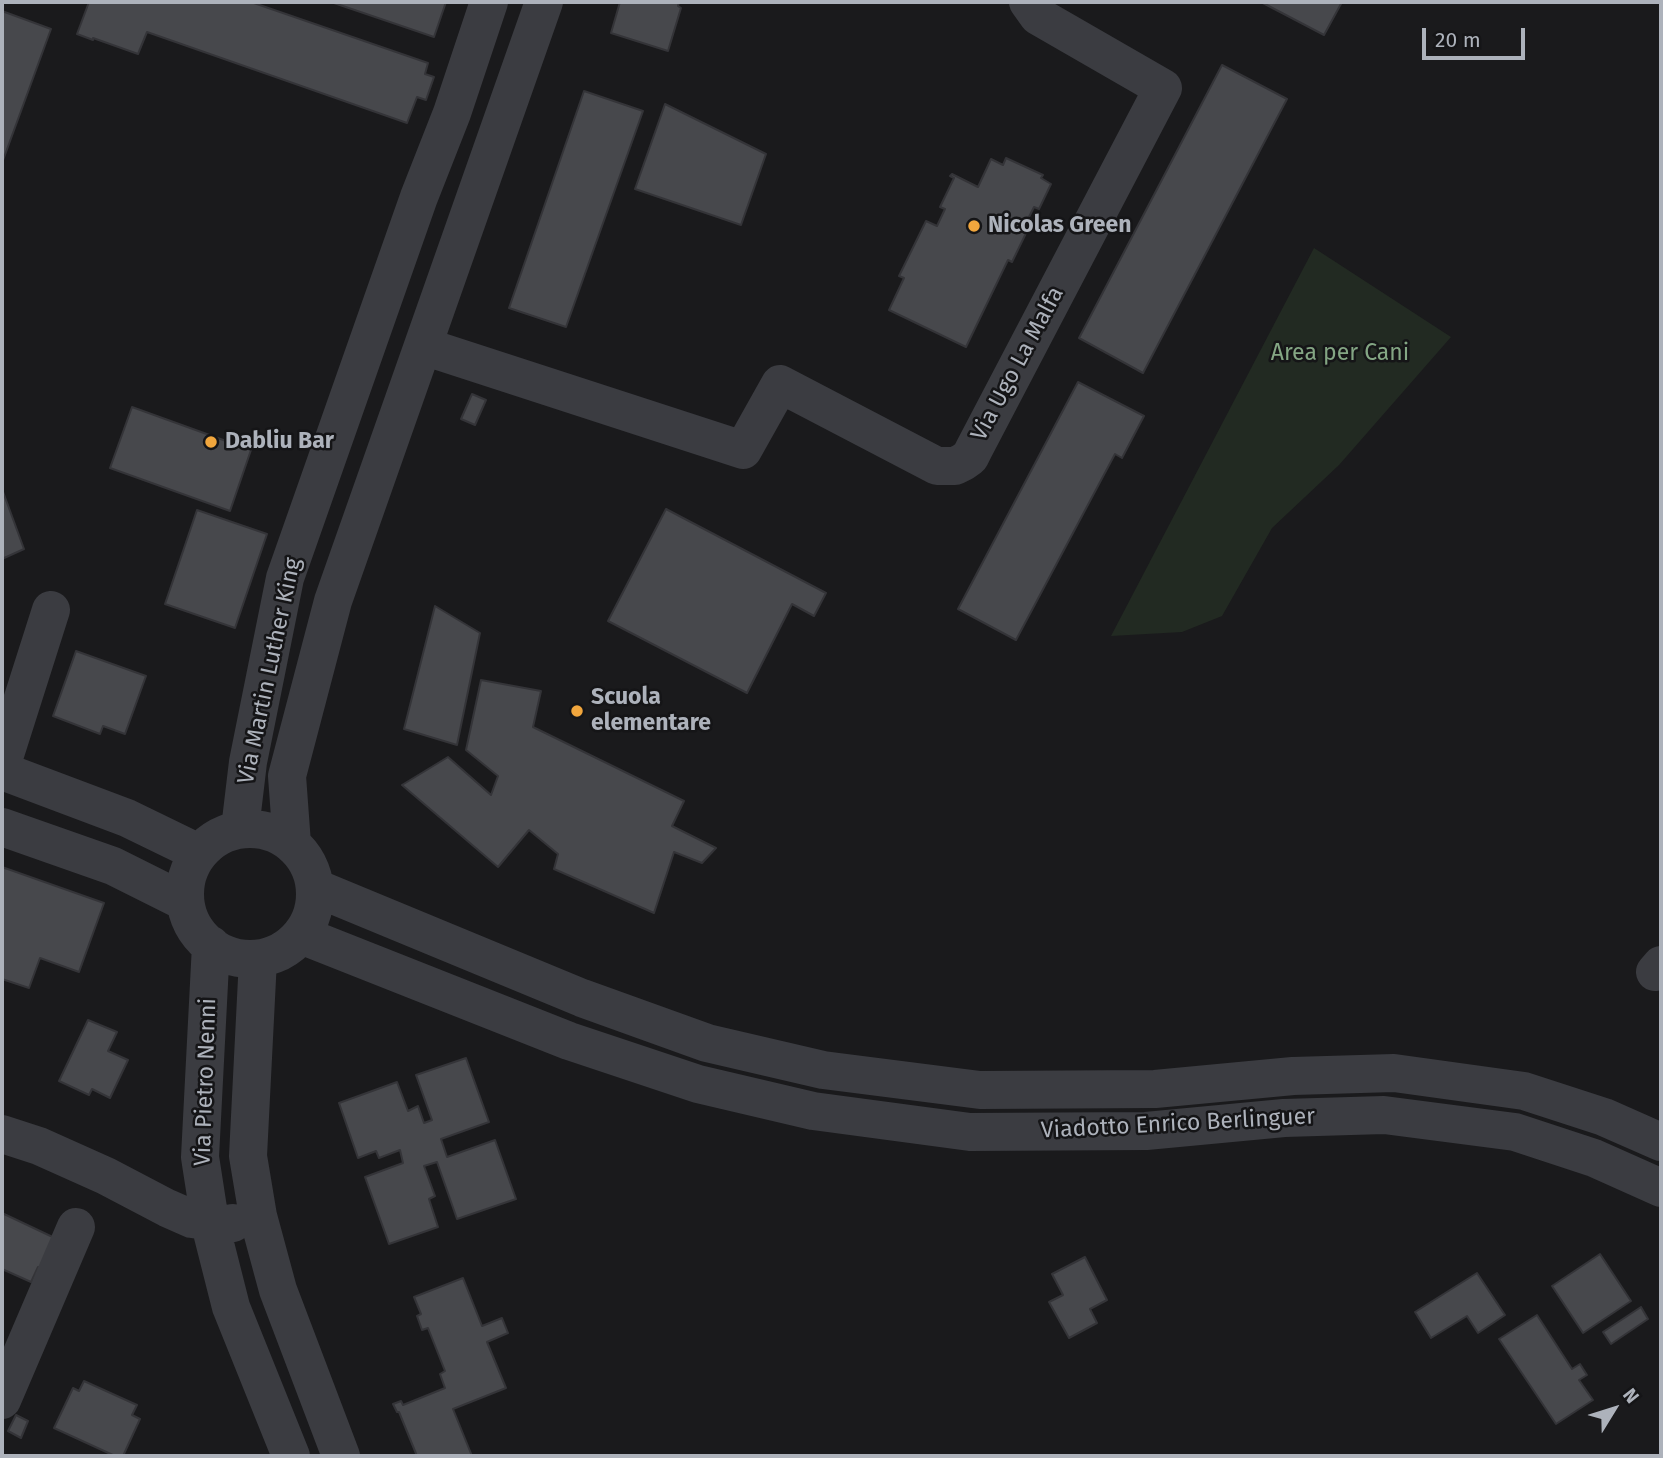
<!DOCTYPE html>
<html>
<head>
<meta charset="utf-8">
<style>
	body { margin:0 }
	#map { position:relative; width:1663px; height:1458px; overflow:hidden; background:#1a1a1c; font-family:"Fira Sans",sans-serif }
	canvas { display:block }
	.frame { position:absolute; inset:0; border:4px solid #adb2bb; pointer-events:none }
	.north { position:absolute; left:1579px; top:1374px; width:70px; height:70px; -webkit-text-stroke:5px #151517; paint-order:stroke; rotate:52deg; font-size:19px; font-weight:700; line-height:28px; text-align:center; color:#adb2bb }
	.north::after { content:''; display:block; margin:auto; width:24px; height:32px; background:#adb2bb; clip-path:polygon(50% 0,100% 100%,50% 72%,0 100%) }
	.scale { position:absolute; left:1422px; top:28px; width:103px; height:32px; box-sizing:border-box; border:4px solid #adb2bb; border-top:0; padding-left:9px; font-size:21px; line-height:24px; white-space:nowrap; color:#adb2bb; -webkit-text-stroke:5px #151517; paint-order:stroke }
</style>
</head>
<body>
<div id="map">
<canvas width="1663" height="1458"></canvas>
<div class="frame"></div>
<div class="north">N</div>
<div class="scale">20 m</div>
</div>
<script>
const g = document.querySelector('canvas').getContext('2d');
g.lineJoin = 'round';
function fillPath(path, color) { g.fillStyle = color; g.fill(path, 'evenodd'); }
const toPath = rows => new Path2D(rows.map(r => 'M' + r).join(''));
function strokePath(path, color, width, dash) { g.strokeStyle = color; g.lineWidth = width; g.lineCap = dash ? 'butt' : 'round'; g.setLineDash(dash || []); g.stroke(path); }
function drawText(font, color, halo, rows, align = 'center') {
  g.font = font + ' "Fira Sans",sans-serif'; g.lineWidth = 5; g.setLineDash([]); g.textBaseline = 'middle'; g.strokeStyle = halo; g.fillStyle = color; for (const [text, x, y, turn = 0] of rows) {
    g.save(); g.translate(x, y); g.rotate((+turn || 0) * Math.PI / 180); g.textAlign = isNaN(turn) ? turn : align; if (halo) g.strokeText(text, 0, 0); g.fillText(text, 0, 0); g.restore();
  }
}
const green = toPath([
	[1314,248,1451,337,1339,465,1272,528,1222,616,1182,632,1111,636]
]);
const building = toPath([
	[89,2,251,2,428,63,425,74,434,77,426,100,417,97,407,123,147,32,138,54,93,38,93,40,77,34,89,2],
	[331,2,446,2,434,37,331,2],
	[620,2,679,2,678,6,681,8,668,51,611,33,620,2],
	[1261,2,1342,2,1324,35,1261,2],
	[2,11,51,29,2,163,2,11],
	[1222,65,1287,99,1143,373,1079,338,1222,65],
	[584,91,643,111,566,327,509,308,584,91],
	[665,104,766,154,741,225,635,189,665,104],
	[1006,158,1043,175,1041,178,1051,184,1039,209,1034,207,1026,223,1030,225,1012,262,1008,260,966,347,889,310,904,278,899,276,926,221,937,226,945,209,940,207,954,178,950,176,952,174,978,187,991,159,1003,165,1006,158],
	[1078,382,1144,416,1122,458,1115,454,1016,640,958,609,1078,382],
	[472,394,486,400,475,425,461,419,472,394],
	[132,407,251,450,230,511,110,468,132,407],
	[2,489,24,549,2,559,2,489],
	[666,509,826,593,814,616,792,604,747,693,608,621,666,509],
	[197,510,267,534,235,628,165,604,197,510],
	[435,606,480,633,457,745,404,729,435,606],
	[76,651,146,676,125,734,103,726,100,734,53,716,76,651],
	[481,680,541,691,533,727,684,801,672,826,716,848,702,863,674,852,654,913,554,869,558,854,529,830,498,867,402,785,448,757,491,795,498,776,466,750,481,680],
	[2,867,104,903,79,972,40,958,29,988,2,979,2,867],
	[88,1020,117,1032,108,1051,128,1060,110,1098,92,1089,89,1095,59,1081,88,1020],
	[466,1058,489,1122,441,1139,447,1157,495,1140,516,1199,457,1219,437,1162,424,1166,435,1196,429,1199,438,1227,389,1244,365,1177,403,1163,400,1150,379,1158,376,1151,358,1158,339,1103,397,1082,408,1111,418,1106,424,1123,432,1120,416,1075,466,1058],
	[2,1213,59,1240,45,1270,38,1267,31,1282,2,1269,2,1213],
	[1600,1254,1631,1301,1583,1333,1552,1286,1600,1254],
	[1085,1257,1107,1300,1090,1309,1097,1323,1069,1338,1049,1302,1063,1295,1052,1274,1085,1257],
	[1477,1273,1505,1315,1478,1333,1467,1316,1431,1338,1415,1312,1477,1273],
	[463,1278,482,1326,502,1318,508,1333,487,1342,506,1388,453,1409,472,1456,417,1456,399,1412,397,1412,393,1404,401,1401,403,1405,445,1388,440,1374,445,1371,428,1328,422,1330,417,1316,421,1314,414,1297,463,1278],
	[1641,1307,1648,1319,1611,1344,1603,1332,1641,1307],
	[1537,1315,1572,1369,1580,1364,1587,1375,1579,1380,1593,1400,1556,1424,1499,1339,1537,1315],
	[84,1381,137,1405,132,1415,140,1419,123,1456,115,1456,54,1428,73,1388,79,1391,84,1381],
	[16,1415,28,1421,21,1438,8,1431,16,1415]
]);
const minor = toPath([
	[423,346,743,450,780,384,937,466,955,466,963,462,970,457,974,449,1163,88,1038,16,1028,2],
	[2,764,51,610],
	[2,771,127,818,199,853],
	[2,827,113,866,185,902],
	'185 894a65 65 0 1 1 130 0a65 65 0 1 1-130 0Z',
	[240,829,248,762,285,578,419,197,452,113,489,2],
	[292,844,287,776,333,601,544,2],
	[316,888,582,998,707,1043,823,1070,980,1090,1155,1089,1293,1076,1394,1073,1524,1091,1604,1117,1661,1142],
	[301,935,569,1041,698,1084,813,1111,970,1132,1146,1131,1284,1118,1384,1115,1515,1132,1594,1158,1661,1188],
	[211,945,200,1157,211,1228,231,1307,291,1456],
	[258,959,248,1156,258,1216,278,1290,341,1456],
	[1655,972,1661,965],
	[2,1134,39,1146,106,1176,167,1208,192,1219,227,1224,233,1223],
	[2,1400,76,1227]
]);
const markers = [
	[974,226,7,"#f1a63d"],
	[211,442,7,"#f1a63d"],
	[577,711,7,"#f1a63d"]
];
const poiNames = [
	["Nicolas Green",988,226],
	["Dabliu Bar",225,442],
	["Scuola",591,698],
	["elementare",591,724]
];
const parkNames = [
	["Area per Cani",1340,354]
];
const streetNames = [
	["Via Ugo La Malfa",1018,364,-62],
	["Via Martin Luther King",270,671,-78],
	["Via Pietro Nenni",206,1082,-88],
	["Viadotto Enrico Berlinguer",1178,1124,-3]
];
fillPath(green, '#222a22');
fillPath(building, '#47484c');
strokePath(building, '#343438', 2);
strokePath(minor, '#3b3c41', 38);
for (const [x, y, r, color] of markers) { const dot = new Path2D(); dot.arc(x, y, r, 0, 2 * Math.PI); g.fillStyle = color; g.fill(dot); strokePath(dot, '#151517', 2.5); }
drawText('bold 23px', '#adb2bb', '#151517', poiNames, 'left');
drawText('23px', '#84a684', '#151517', parkNames);
drawText('23px', '#adb2bb', '#151517', streetNames);
</script>
</body>
</html>
